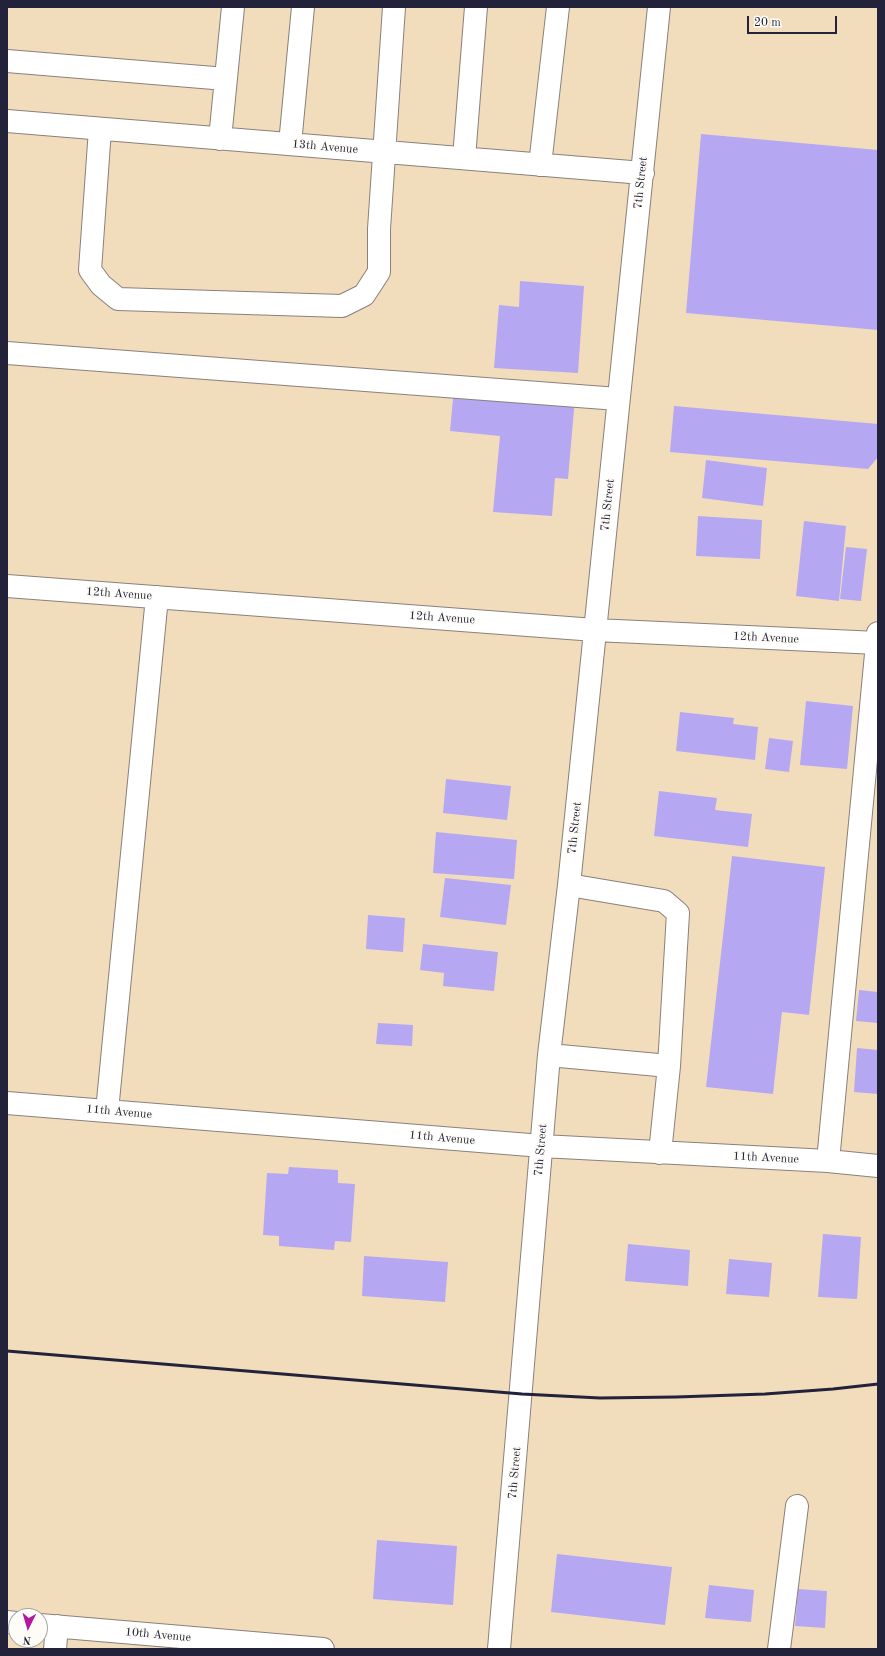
<!DOCTYPE html>
<html>
<head>
<meta charset="utf-8">
<style>
	body { margin:0 }
	#map { position:relative; width:885px; height:1656px; overflow:hidden; background:#f1ddbc; font-family:"Old Standard TT",serif }
	canvas { display:block }
	.frame { position:absolute; inset:0; border:8px solid #22223b; pointer-events:none }
	.north { position:absolute; left:8px; top:1608px; width:40px; height:40px; box-sizing:border-box; background:#fdfcf7; border:1px solid #a5a5ac; border-radius:50%; rotate:185deg; font-size:11px; font-weight:700; line-height:16px; text-align:center; color:#22223b }
	.north::after { content:''; display:block; margin:auto; width:14px; height:18px; background:#b5179e; clip-path:polygon(50% 0,100% 100%,50% 72%,0 100%) }
	.scale { position:absolute; left:747px; top:16px; width:90px; height:18px; box-sizing:border-box; border:2px solid #22223b; border-top:0; padding-left:5px; font-size:12px; line-height:14px; white-space:nowrap; color:#22223b; -webkit-text-stroke:3px #fdfcf7; paint-order:stroke }
</style>
</head>
<body>
<div id="map">
<canvas width="885" height="1656"></canvas>
<div class="frame"></div>
<div class="north">N</div>
<div class="scale">20 m</div>
</div>
<script>
const g = document.querySelector('canvas').getContext('2d');
g.lineJoin = 'round';
function fillPath(path, color) { g.fillStyle = color; g.fill(path, 'evenodd'); }
const toPath = rows => new Path2D(rows.map(r => 'M' + r).join(''));
function strokePath(path, color, width, dash) { g.strokeStyle = color; g.lineWidth = width; g.lineCap = dash ? 'butt' : 'round'; g.setLineDash(dash || []); g.stroke(path); }
function drawText(font, color, halo, rows, align = 'center') {
  g.font = font + ' "Old Standard TT",serif'; g.lineWidth = 4; g.setLineDash([]); g.textBaseline = 'middle'; g.strokeStyle = halo; g.fillStyle = color; for (const [text, x, y, turn = 0] of rows) {
    g.save(); g.translate(x, y); g.rotate((+turn || 0) * Math.PI / 180); g.textAlign = isNaN(turn) ? turn : align; if (halo) g.strokeText(text, 0, 0); g.fillText(text, 0, 0); g.restore();
  }
}
const building = toPath([
	[701,134,878,150,878,330,686,313],
	[520,281,584,286,578,373,494,368,499,305,519,307],
	[454,388,575,398,568,479,555,478,552,516,493,512,500,436,450,431],
	[674,406,878,424,878,457,868,469,670,452],
	[706,460,767,468,763,506,702,498],
	[698,516,762,520,760,559,696,556],
	[804,521,846,526,839,601,796,596],
	[846,547,867,549,861,601,840,599],
	[806,701,853,706,847,769,800,765],
	[680,712,734,718,733,724,758,727,755,760,676,751],
	[769,738,793,741,789,772,765,769],
	[446,779,511,786,507,820,443,813],
	[659,791,717,798,715,810,752,814,748,847,654,836],
	[436,832,517,840,514,879,433,873],
	[732,856,825,867,809,1015,782,1012,773,1094,706,1087],
	[445,878,511,885,506,925,440,917],
	[368,915,405,918,403,952,366,949],
	[423,944,498,952,494,991,443,986,444,973,420,970],
	[859,990,878,992,878,1023,856,1021],
	[378,1023,413,1025,412,1046,376,1044],
	[857,1048,878,1050,878,1094,854,1092],
	[289,1167,338,1170,338,1183,355,1184,351,1242,335,1241,334,1250,279,1246,279,1236,263,1235,267,1173,288,1174],
	[823,1234,861,1237,857,1299,818,1297],
	[628,1244,690,1250,688,1286,625,1281],
	[364,1256,448,1262,445,1302,362,1296],
	[729,1259,772,1263,769,1297,726,1294],
	[377,1540,457,1546,453,1605,373,1599],
	[557,1554,672,1567,665,1625,551,1612],
	[709,1585,754,1590,751,1622,705,1618],
	[798,1589,827,1591,825,1628,795,1626]
]);
const minor = toPath([
	[7,61,226,79],
	[7,121,643,173],
	[100,129,90,270,101,285,118,299,342,306,364,295,379,272,379,229,394,7],
	[220,139,233,7],
	[290,144,303,7],
	[464,158,476,7],
	[540,165,558,7],
	[7,353,618,399],
	[7,586,595,630,878,643],
	[569,885,664,901,678,913,669,1066,660,1153],
	[549,1055,669,1066],
	[7,1103,542,1146,828,1161,878,1166],
	[107,1111,157,597],
	[828,1161,878,633],
	[7,1622,16,1623],
	[40,1625,323,1649],
	[55,1649,57,1626],
	[499,1649,549,1055,569,885,659,7],
	[779,1649,797,1506]
]);
const rail = toPath([
	[7,1351,522,1394,600,1398,676,1397,765,1394,833,1389,878,1384]
]);
const streetNames = [
	["13th Avenue",325,147,5],
	["7th Street",641,183,-84],
	["7th Street",608,505,-84],
	["12th Avenue",119,594,4],
	["12th Avenue",442,618,4],
	["12th Avenue",766,638,3],
	["7th Street",575,828,-84],
	["11th Avenue",119,1112,5],
	["11th Avenue",442,1138,5],
	["7th Street",541,1150,-85],
	["11th Avenue",766,1158,3],
	["7th Street",515,1473,-85],
	["10th Avenue",158,1635,5]
];
fillPath(building, '#b6a7f3');
strokePath(minor, '#8a807c', 24);
strokePath(minor, '#fff', 22);
strokePath(rail, '#22223b', 3);
drawText('12px', '#22223b', '#fdfcf7', streetNames);
</script>
</body>
</html>
